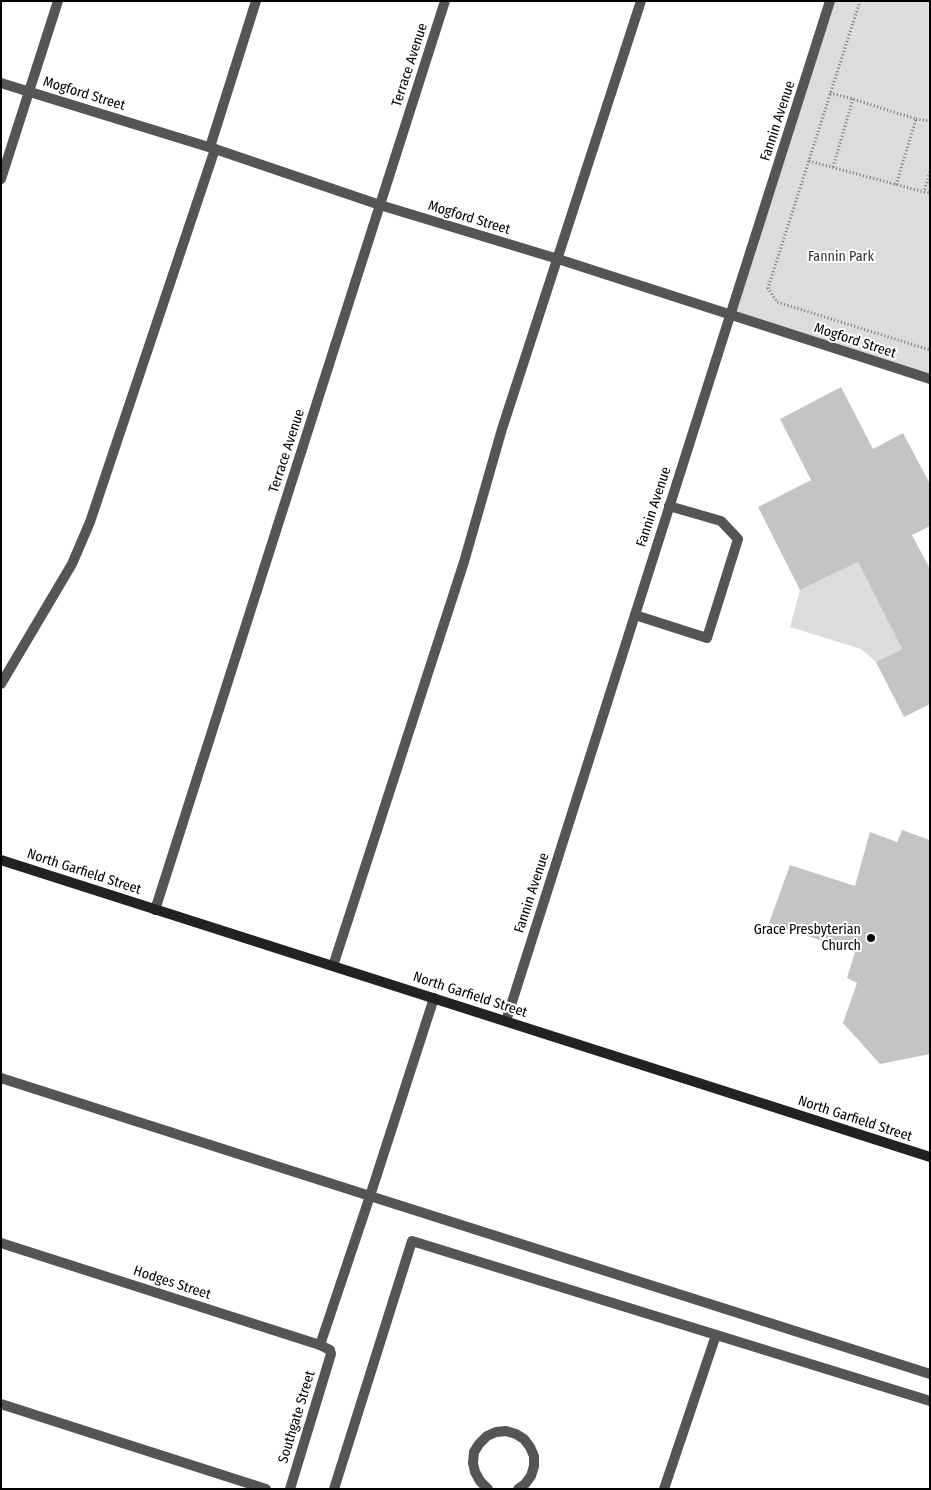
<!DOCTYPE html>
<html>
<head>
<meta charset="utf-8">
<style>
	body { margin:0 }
	#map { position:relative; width:931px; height:1490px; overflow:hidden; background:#fff; font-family:"Fira Sans Condensed",sans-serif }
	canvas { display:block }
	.frame { position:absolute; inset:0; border:2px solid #000; pointer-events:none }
</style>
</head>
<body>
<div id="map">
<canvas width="931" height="1490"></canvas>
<div class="frame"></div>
</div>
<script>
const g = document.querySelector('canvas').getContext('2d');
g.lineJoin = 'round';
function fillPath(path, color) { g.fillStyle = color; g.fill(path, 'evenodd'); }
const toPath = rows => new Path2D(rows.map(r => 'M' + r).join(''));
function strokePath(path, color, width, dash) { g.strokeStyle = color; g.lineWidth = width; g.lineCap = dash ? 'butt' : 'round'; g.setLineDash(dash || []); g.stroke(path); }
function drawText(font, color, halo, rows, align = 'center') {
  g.font = font + ' "Fira Sans Condensed",sans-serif'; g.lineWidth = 4; g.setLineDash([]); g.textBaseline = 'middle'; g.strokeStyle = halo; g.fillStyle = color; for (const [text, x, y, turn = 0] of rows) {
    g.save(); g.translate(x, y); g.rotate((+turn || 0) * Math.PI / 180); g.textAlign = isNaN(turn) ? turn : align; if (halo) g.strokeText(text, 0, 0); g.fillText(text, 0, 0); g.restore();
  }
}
const green = toPath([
	[830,1,930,1,930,379,729,315],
	[858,562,902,649,876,662,861,649,790,627,800,590]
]);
const building = toPath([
	[841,387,873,449,903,433,930,484,930,526,912,535,930,569,930,704,904,717,876,662,902,649,858,562,800,590,758,507,811,480,780,419],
	[902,830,930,840,930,1054,880,1064,843,1023,857,983,847,978,855,952,769,923,790,865,855,886,870,832,897,842]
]);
const path = toPath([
	[860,1,768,288,777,302,930,350],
	[830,93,853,99,916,119,896,185],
	[916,119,930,121],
	[809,161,924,192],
	[833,167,853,99],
	[930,172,924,192,930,193]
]);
const service = toPath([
	[210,147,256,1],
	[635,615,707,638,738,539,721,521,669,506],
	[1,684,72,564,90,522,215,149],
	[333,966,464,562,502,429,641,1],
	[1,1078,370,1196,434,998],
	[320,1345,370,1196,930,1374],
	[1,1404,266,1489],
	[334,1489,412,1241,930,1401],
	[664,1489,716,1335]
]);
const minor = toPath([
	[1,83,215,149,380,205,558,259,930,379],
	[155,910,445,1],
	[1,1243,320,1345,330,1350,331,1354,290,1489],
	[488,1489,480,1481,475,1472,473,1463,474,1452,479,1444,487,1436,496,1432,506,1431,516,1434,524,1439,530,1447,534,1456,534,1466,531,1476,525,1484,518,1489]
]);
const tertiary = toPath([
	[1,179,58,1],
	[506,1021,830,1]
]);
const secondary = toPath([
	[1,860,930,1157]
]);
const markers = [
	[871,938,5,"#000"]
];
const streetNames = [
	["Terrace Avenue",410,65,-72],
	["Mogford Street",84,94,17],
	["Fannin Avenue",778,121,-72],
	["Mogford Street",469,218,17],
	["Mogford Street",855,341,18],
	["Terrace Avenue",287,451,-72],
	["Fannin Avenue",654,507,-72],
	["North Garfield Street",84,872,18],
	["Fannin Avenue",532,893,-72],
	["North Garfield Street",470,995,18],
	["North Garfield Street",855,1119,18],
	["Hodges Street",172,1283,18],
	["Southgate Street",297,1417,-73]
];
const parkNames = [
	["Fannin Park",841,257]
];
const poiNames = [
	["Grace Presbyterian",861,930],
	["Church",861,946]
];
fillPath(green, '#dcdcdc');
fillPath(building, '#c4c4c4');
strokePath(path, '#777', 3, [1, 2.5]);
strokePath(service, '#555', 10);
strokePath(minor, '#555', 10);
strokePath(tertiary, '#555', 10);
strokePath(secondary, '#222', 10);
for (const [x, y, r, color] of markers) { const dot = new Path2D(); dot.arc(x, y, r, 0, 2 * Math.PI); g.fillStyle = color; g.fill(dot); strokePath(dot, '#fff', 2); }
drawText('14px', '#000', '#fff', streetNames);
drawText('14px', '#333', '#fff', parkNames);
drawText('14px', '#000', '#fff', poiNames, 'right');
</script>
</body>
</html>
